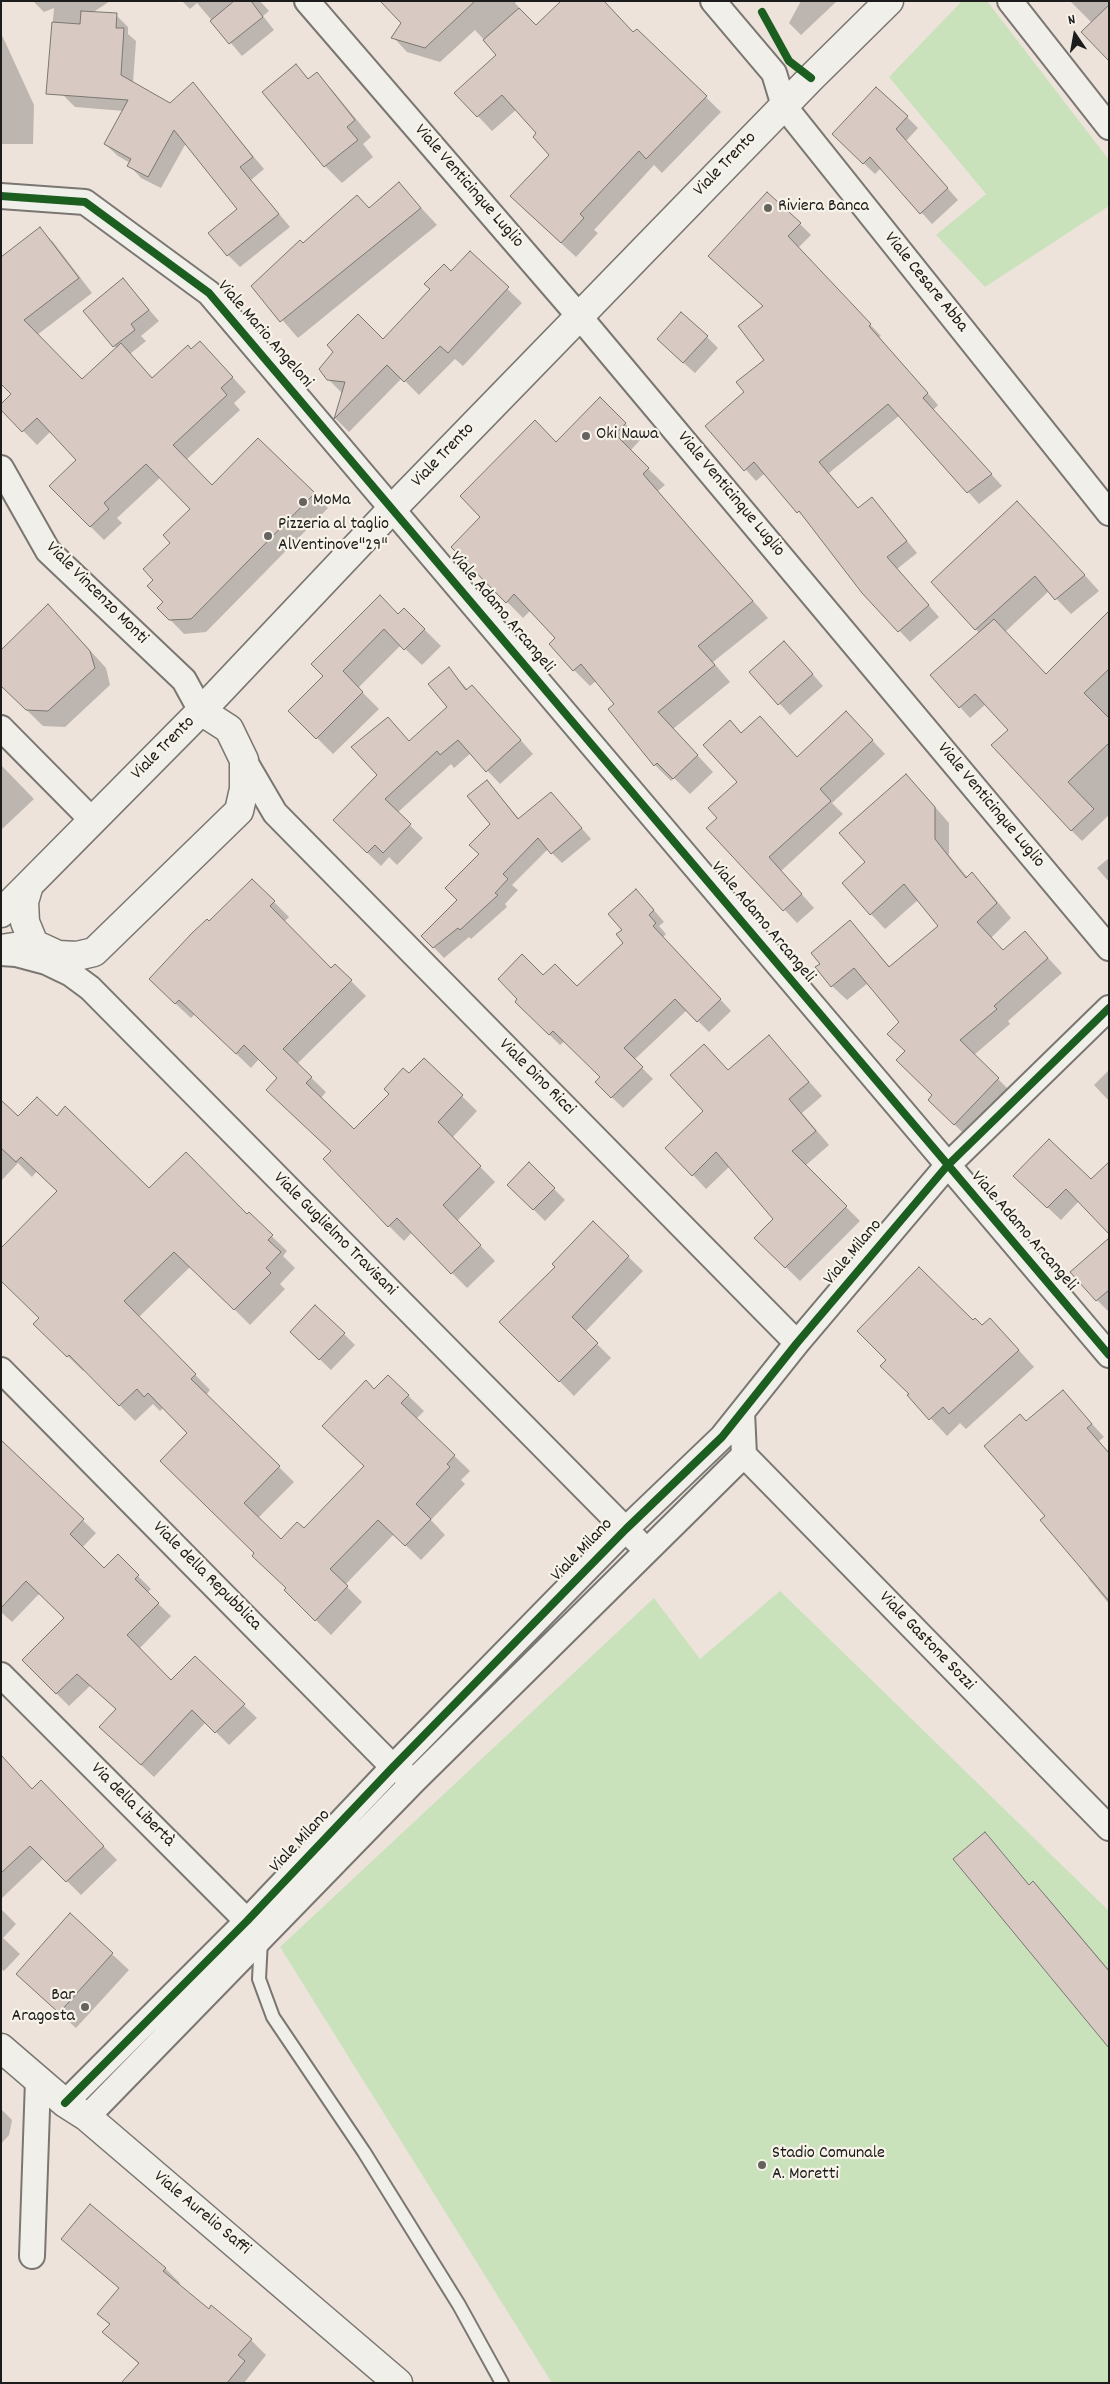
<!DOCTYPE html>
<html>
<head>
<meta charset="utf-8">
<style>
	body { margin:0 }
	#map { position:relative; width:1110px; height:2384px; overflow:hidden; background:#ede3db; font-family:Dekko,sans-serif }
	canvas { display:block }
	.frame { position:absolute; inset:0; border:2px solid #1c1c1c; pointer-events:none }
	.north { position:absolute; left:1050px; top:10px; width:50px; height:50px; -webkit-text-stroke:4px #f7f3e8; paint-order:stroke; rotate:348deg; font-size:14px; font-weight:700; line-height:20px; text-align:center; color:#1c1c1c }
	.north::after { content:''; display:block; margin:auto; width:18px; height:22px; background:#1c1c1c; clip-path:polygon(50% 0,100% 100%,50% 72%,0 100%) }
</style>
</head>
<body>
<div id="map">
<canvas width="1110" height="2384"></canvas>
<div class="frame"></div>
<div class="north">N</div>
</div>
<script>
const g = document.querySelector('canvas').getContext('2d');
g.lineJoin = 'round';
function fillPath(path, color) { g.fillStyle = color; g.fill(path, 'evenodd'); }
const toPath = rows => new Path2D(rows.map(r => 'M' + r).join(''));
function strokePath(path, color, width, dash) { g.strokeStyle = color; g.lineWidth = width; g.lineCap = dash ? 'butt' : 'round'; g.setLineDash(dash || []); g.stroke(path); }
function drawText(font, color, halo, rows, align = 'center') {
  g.font = font + ' Dekko,sans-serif'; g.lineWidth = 4.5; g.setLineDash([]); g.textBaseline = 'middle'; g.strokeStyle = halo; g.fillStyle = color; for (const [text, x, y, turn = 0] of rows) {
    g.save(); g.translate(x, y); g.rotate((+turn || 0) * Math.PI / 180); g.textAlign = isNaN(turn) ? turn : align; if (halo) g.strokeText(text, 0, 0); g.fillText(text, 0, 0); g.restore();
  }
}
const green = toPath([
	[962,1,987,1,1109,160,1109,206,985,287,936,235,986,194,889,77],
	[780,1591,1109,1911,1109,2383,552,2383,280,1947,654,1598,700,1659]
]);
const shadow = toPath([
	[33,1,110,1,92,13,116,15,128,27,128,34,136,41,133,83,170,104,193,84,264,169,251,180,290,227,240,267,228,255,239,209,186,143,161,188,141,178,129,165,130,163,118,156,105,144,124,111,75,107,63,95,50,56,54,8,44,12],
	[182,1,260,1,269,11,263,16,274,30,242,56,197,3,190,9],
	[386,1,517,1,515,3,536,26,634,34,637,30,721,112,662,173,654,165,594,230,598,233,576,257,526,211,551,155,538,133,517,109,492,131,456,93,498,55,475,30,440,62,407,52,393,37,402,23],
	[801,1,837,1,801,35,789,23],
	[1070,1,1109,1,1109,60,1092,23],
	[1,33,34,105,33,144,1,144],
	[296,66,310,80,317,74,333,91,371,137,363,144,373,157,342,183,325,166,264,92],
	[907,117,918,128,906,141,958,200,932,224,881,168,875,174,844,145],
	[399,184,437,225,298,338,253,286,303,245,369,209],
	[800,224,811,235,798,248,881,336,879,337,938,405,933,410,1002,486,979,504,900,415,829,473,859,509,872,498,917,553,897,569,939,617,910,642,863,592,808,522,765,473,756,481,707,426,746,392,765,360,764,307,721,267],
	[40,229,54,243,92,293,37,335,82,381,117,349,85,311,123,280,159,321,141,336,146,341,130,354,153,379,192,351,214,357,246,392,234,403,240,410,186,460,212,486,258,439,328,508,206,632,184,634,159,608,165,602,155,580,172,543,192,509,161,477,117,518,122,523,104,540,90,526,78,460,51,431,37,445,1,408,13,394,1,382],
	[470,253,522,303,463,366,455,359,419,395,402,378,349,432,335,418,343,394,328,379,383,341],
	[707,337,718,348,695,373,669,350],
	[600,399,641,439,630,451,665,485,658,491,768,618,713,662,730,682,673,729,713,772,690,794,674,778,671,781,655,765,616,705,596,681,590,686,574,670,557,638,531,610,523,618,453,547],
	[1033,518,1099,591,1071,614,1049,591,1005,632,1046,676,1109,613,1109,815,1082,841,1071,830,1009,730,986,704,970,718,960,707,979,633,933,582],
	[404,609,441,646,422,665,401,645,358,688,379,709,333,754,290,711,325,676],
	[65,623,106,668,110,685,65,727,43,726,1,685],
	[795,654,823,686,790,715,751,672],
	[449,669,468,690,485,700,533,754,500,784,471,753,454,768,451,764,397,813,423,838,397,865,389,857,381,866,348,834,410,742,449,707],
	[730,722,742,734,797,758,859,726,885,754,832,803,843,814,781,871,814,908,797,923,708,828,718,818,739,782],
	[1,765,34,799,1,830],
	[487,781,520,820,561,804,591,839,562,863,548,849,512,885,518,890,505,904,507,907,471,939,469,937,444,958,423,936,459,900,480,854,492,824],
	[921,791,949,823,949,855,968,878,972,874,987,889,1011,918,991,938,1004,951,1025,933,1062,973,1008,1021,1010,1024,974,1055,1013,1094,969,1139,930,1100,933,1095,907,1051,900,1022,868,983,847,1000,832,986,822,964,850,922,890,967,940,927,918,900,885,929,871,914,867,863],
	[1109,858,1109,882,1097,868],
	[252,880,289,917,284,922,331,969,335,965,366,996,297,1064,326,1092,320,1099,354,1130,424,1059,477,1111,452,1138,495,1182,457,1221,495,1261,467,1288,412,1232,404,1241,361,1198,332,1151,279,1078,259,1059,251,1068,195,1014,191,1018,165,994,209,923],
	[647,902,664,922,659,926,666,934,663,937,731,1011,709,1032,687,1010,634,1060,653,1079,623,1108,596,1082,602,1077,565,1041,560,1045,516,1002,543,977,577,988,625,943,624,930],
	[769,1037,822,1096,802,1113,829,1145,805,1166,860,1221,800,1281,756,1238,774,1219,730,1166,706,1189,693,1175,705,1111,728,1071],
	[1109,1070,1109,1101,1094,1085],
	[1,1102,18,1118,57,1117,149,1189,247,1215,249,1214,287,1251,283,1256,295,1268,280,1284,285,1289,250,1325,191,1266,139,1317,210,1390,206,1395,294,1482,258,1518,281,1540,304,1530,366,1466,374,1391,388,1376,424,1411,416,1419,470,1471,461,1480,465,1484,431,1520,445,1535,421,1560,394,1534,345,1585,362,1602,331,1635,285,1590,287,1588,256,1553,189,1433,164,1407,160,1411,153,1404,135,1421,85,1370,83,1371,50,1339,41,1318,58,1191,37,1171,32,1177,18,1163,1,1181],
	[529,1164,565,1200,545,1221,509,1185],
	[1091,1181,1079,1201,1061,1220,1028,1189],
	[593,1223,643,1271,585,1332,611,1358,574,1396,501,1322,556,1267],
	[1109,1240,1109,1312,1097,1300],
	[982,1326,1006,1336,1034,1367,966,1429,960,1423,947,1436,909,1395],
	[344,1334,355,1345,331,1370,303,1343],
	[1062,1391,1104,1437,1099,1441,1109,1453,1109,1604,1088,1578,1090,1577,1047,1516,1027,1422],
	[7,1447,96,1533,82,1548,104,1570,118,1556,151,1589,147,1593,171,1616,139,1649,171,1681,195,1658,257,1718,229,1745,206,1722,154,1777,114,1740,117,1710,90,1686,69,1706,23,1660,66,1618,40,1593,12,1622,1,1612,1,1448],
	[1,1756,33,1790,41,1782,117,1860,81,1895,44,1858,1,1899],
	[985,1834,1030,1886,1033,1883,1047,1897,1109,1970,1109,2046],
	[1,1909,16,1924,3,1938,20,1954,4,1971,1,1969],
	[70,1915,129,1970,76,2028,34,1990],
	[1,2109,12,2120,9,2135,1,2144],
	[62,2239,165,2268,180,2283,179,2285,209,2310,251,2340,266,2355,244,2383,122,2383,140,2365,104,2332,110,2325,99,2314,120,2289]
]);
const building = toPath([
	[234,1,251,1,263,17,229,44,210,21,234,1],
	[380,1,475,1,425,48,391,38,401,23,380,1],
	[561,1,604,1,633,32,637,29,707,96,646,159,639,151,580,214,584,218,561,243,510,196,549,155,533,137,536,133,502,95,477,117,454,93,496,55,483,40,519,8,536,25,561,1],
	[1109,5,1109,61,1081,32,1109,5],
	[81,11,117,13,116,28,124,28,121,75,170,103,193,82,253,157,240,167,279,214,227,256,208,233,237,209,174,130,148,177,127,166,131,159,104,144,128,100,46,94,52,22,80,24,81,11],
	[296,64,308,79,317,72,355,120,347,127,358,140,324,167,262,92,296,64],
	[876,87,908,116,896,129,948,188,920,214,870,157,863,164,832,134,876,87],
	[399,182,421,208,280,322,251,286,300,240,303,243,357,195,369,208,399,182],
	[767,192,801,223,788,236,871,324,869,326,928,393,923,398,992,474,967,493,888,404,819,462,858,508,872,497,907,541,887,557,929,605,898,632,862,593,799,511,797,513,754,462,744,471,705,426,744,392,736,382,764,360,738,326,763,306,708,256,767,192],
	[40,227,79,278,24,320,82,379,121,343,152,378,188,345,191,349,200,341,233,377,221,388,227,395,173,445,212,485,258,438,315,493,191,619,169,620,157,608,163,602,147,586,153,580,143,569,170,543,163,535,190,509,146,464,104,503,109,509,90,527,49,486,76,460,37,418,22,432,1,410,1,404,11,394,1,384,1,257,40,227],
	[470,251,509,287,448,353,440,346,404,382,387,365,334,419,345,382,327,380,319,369,333,352,327,345,358,314,383,339,430,289,424,284,444,264,451,271,470,251],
	[123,278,149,310,131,324,135,330,113,347,83,311,123,278],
	[681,312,708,336,683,363,657,339,681,312],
	[600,397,626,423,615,434,649,468,643,474,753,601,698,646,715,665,658,712,698,755,673,779,657,763,654,766,608,709,614,704,581,664,573,671,549,644,555,638,514,594,506,603,451,547,480,517,460,496,535,420,556,442,600,397],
	[1017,501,1085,575,1055,600,1035,576,975,630,931,582,1017,501],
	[380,595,398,614,404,608,425,629,404,650,384,629,343,671,363,692,316,739,288,711,323,676,311,664,380,595],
	[48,604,90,651,95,668,48,711,26,710,1,686,1,650,48,604],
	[1109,611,1109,669,1084,693,1109,718,1109,743,1068,782,1094,809,1071,831,991,745,1008,730,975,694,959,708,930,675,994,619,1046,674,1109,611],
	[784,641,813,674,778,705,749,672,784,641],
	[449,667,466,690,472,685,521,740,486,772,458,740,440,755,437,751,385,799,411,824,383,853,375,845,367,853,333,820,377,775,351,747,388,717,409,741,447,707,428,684,449,667],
	[846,711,873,740,820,789,831,801,769,857,802,894,783,911,706,828,717,818,708,808,737,782,703,745,730,720,741,733,760,716,797,757,846,711],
	[906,774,935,807,935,839,966,878,972,872,997,903,977,922,1003,950,1025,931,1048,958,994,1006,997,1009,960,1040,999,1078,954,1125,928,1100,932,1095,896,1060,905,1051,887,1034,899,1022,854,968,831,987,815,967,820,964,811,953,850,920,889,967,938,926,904,884,870,915,842,883,865,862,839,833,906,774],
	[487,780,518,819,551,792,582,828,551,854,538,838,503,874,508,879,495,893,498,895,460,930,458,928,433,948,421,936,457,900,445,888,479,854,469,845,490,824,467,796,487,780],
	[252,879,275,901,270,906,331,968,335,964,352,980,283,1049,312,1077,306,1083,354,1129,389,1094,384,1089,403,1068,409,1073,424,1058,463,1095,438,1122,481,1166,443,1205,481,1245,451,1274,397,1218,388,1227,323,1159,331,1151,266,1090,277,1078,244,1045,236,1054,179,1000,175,1004,149,979,192,933,207,919,209,921,252,879],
	[636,889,654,910,649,915,656,923,653,926,721,999,697,1022,675,999,624,1048,643,1067,611,1098,595,1082,600,1077,553,1031,549,1035,515,1002,517,999,498,979,522,954,543,975,555,964,577,986,623,943,616,934,622,930,608,914,636,889],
	[769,1035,809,1082,789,1099,816,1131,792,1151,847,1206,785,1268,754,1238,773,1219,716,1152,692,1176,665,1148,703,1111,670,1075,704,1044,728,1070,769,1035],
	[37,1097,57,1116,65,1106,149,1188,186,1152,247,1214,249,1212,273,1235,268,1240,281,1252,266,1268,271,1273,234,1310,174,1252,124,1301,196,1374,191,1379,280,1466,244,1503,281,1539,297,1522,304,1528,364,1466,322,1426,366,1380,374,1389,388,1375,409,1395,401,1403,455,1455,447,1464,450,1467,416,1504,431,1519,405,1546,378,1520,330,1569,348,1586,315,1621,284,1590,286,1588,252,1556,254,1553,160,1461,187,1433,148,1393,144,1397,137,1389,119,1406,69,1355,67,1357,33,1324,39,1318,1,1281,1,1248,57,1191,21,1157,16,1162,1,1148,1,1100,18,1116,37,1097],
	[1049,1139,1091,1179,1109,1162,1109,1234,1066,1189,1047,1208,1013,1176,1049,1139],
	[529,1162,555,1188,533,1210,507,1185,529,1162],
	[593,1221,629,1256,572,1317,598,1343,559,1382,499,1322,555,1267,552,1264,593,1221],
	[1109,1238,1109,1290,1096,1301,1070,1272,1109,1238],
	[919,1267,973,1320,975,1318,982,1325,990,1318,1019,1350,949,1414,943,1407,929,1420,907,1395,909,1394,880,1366,886,1360,857,1331,919,1267],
	[315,1305,345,1333,319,1360,290,1332,315,1305],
	[1063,1390,1092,1424,1087,1428,1109,1453,1109,1601,1040,1520,1045,1516,984,1446,1020,1414,1026,1421,1063,1390],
	[1,1440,84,1519,70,1534,104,1568,118,1554,139,1575,135,1579,159,1603,127,1635,171,1680,195,1656,245,1704,215,1733,192,1710,141,1765,99,1727,116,1709,77,1674,56,1694,22,1660,64,1618,26,1581,1,1608,1,1440],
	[1,1755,32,1789,41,1780,104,1846,66,1882,30,1846,1,1873,1,1755],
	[985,1832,1029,1885,1033,1881,1109,1971,1109,2048,953,1859,985,1832],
	[70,1913,113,1953,59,2013,16,1974,70,1913],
	[90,2204,166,2268,163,2271,209,2309,211,2305,252,2339,238,2355,245,2361,227,2383,121,2383,139,2363,102,2332,110,2324,97,2314,119,2288,61,2239,90,2204]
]);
const lane = toPath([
	[261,1940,259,1979,273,2017,364,2152,459,2305,502,2383]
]);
const street = toPath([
	[307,1,579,316,1109,948],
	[713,1,774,73,784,106,1109,513],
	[1010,1,1109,127],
	[1,196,85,202,209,293,1109,1355],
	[1,468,48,551,184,680,201,711],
	[1,728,93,821],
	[244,760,275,813,797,1343],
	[1,953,16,954,46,962,71,974,90,988,637,1541],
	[1,1370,393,1767,407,1776],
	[744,1455,1109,1828],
	[1,1675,247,1921,256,1934],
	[65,2103,247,1921,393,1767,626,1529,722,1437,797,1343,947,1166,1109,1008],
	[87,2117,414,1781,744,1455,742,1412],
	[32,2256,38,2080]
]);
const secondary = toPath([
	[29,885,24,902,25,922,34,944],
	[1,913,201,711,393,508,811,78,889,1],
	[1,949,34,944,58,955,77,956,94,952,239,811,244,789,244,760,229,729,201,711],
	[1,2048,65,2103,87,2117,398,2383]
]);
const cycleway = toPath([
	[762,12,789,61,811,78],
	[1,196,85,202,209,293,1109,1355],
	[65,2103,247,1921,393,1767,626,1529,722,1437,797,1343,947,1166,1109,1008]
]);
const markers = [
	[768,208,5,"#65625f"],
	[586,436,5,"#65625f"],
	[303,502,5,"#65625f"],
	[268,536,5,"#65625f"],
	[85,2007,5,"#65625f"],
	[762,2165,5,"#65625f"]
];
const streetNames = [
	["Viale Trento",726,165,-46],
	["Viale Venticinque Luglio",468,187,49],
	["Viale Cesare Abba",925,283,51],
	["Viale Mario Angeloni",264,335,49],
	["Viale Trento",444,456,-46],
	["Viale Venticinque Luglio",730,495,50],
	["Viale Vincenzo Monti",96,594,45],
	["Viale Adamo Arcangeli",501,613,50],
	["Viale Trento",164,749,-45],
	["Viale Venticinque Luglio",990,806,50],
	["Viale Adamo Arcangeli",762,923,50],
	["Viale Dino Ricci",536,1078,45],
	["Viale Adamo Arcangeli",1023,1232,49],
	["Viale Guglielmo Travisani",334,1235,45],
	["Viale Milano",854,1253,-50],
	["Viale Milano",583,1551,-46],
	["Viale della Repubblica",206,1577,45],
	["Viale Gastone Sozzi",926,1642,46],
	["Via della Libertà",132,1806,45],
	["Viale Milano",301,1842,-47],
	["Viale Aurelio Saffi",201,2214,40]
];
const poiNames = [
	["Riviera Banca",778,208],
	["Oki Nawa",596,436],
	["MoMa",313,502],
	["Pizzeria al taglio",278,526],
	["AlVentinove\"29\"",278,547],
	["Bar",75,1997,"right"],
	["Aragosta",75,2018,"right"],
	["Stadio Comunale",772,2155],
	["A. Moretti",772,2176]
];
fillPath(green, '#c9e2bc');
fillPath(shadow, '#0003');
fillPath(building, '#d8cac2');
strokePath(building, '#7a7672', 1);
strokePath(lane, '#7a7672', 16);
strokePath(street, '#7a7672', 28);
strokePath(secondary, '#7a7672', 31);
strokePath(lane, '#f1efea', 12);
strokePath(street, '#f1efea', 24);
strokePath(secondary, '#f1efea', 28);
strokePath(cycleway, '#1b5e20', 8);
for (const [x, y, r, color] of markers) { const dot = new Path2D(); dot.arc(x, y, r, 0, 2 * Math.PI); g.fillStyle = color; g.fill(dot); strokePath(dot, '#f7f3e8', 2); }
drawText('18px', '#1c1c1c', '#f7f3e8', streetNames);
drawText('18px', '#1c1c1c', '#f7f3e8', poiNames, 'left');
</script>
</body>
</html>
